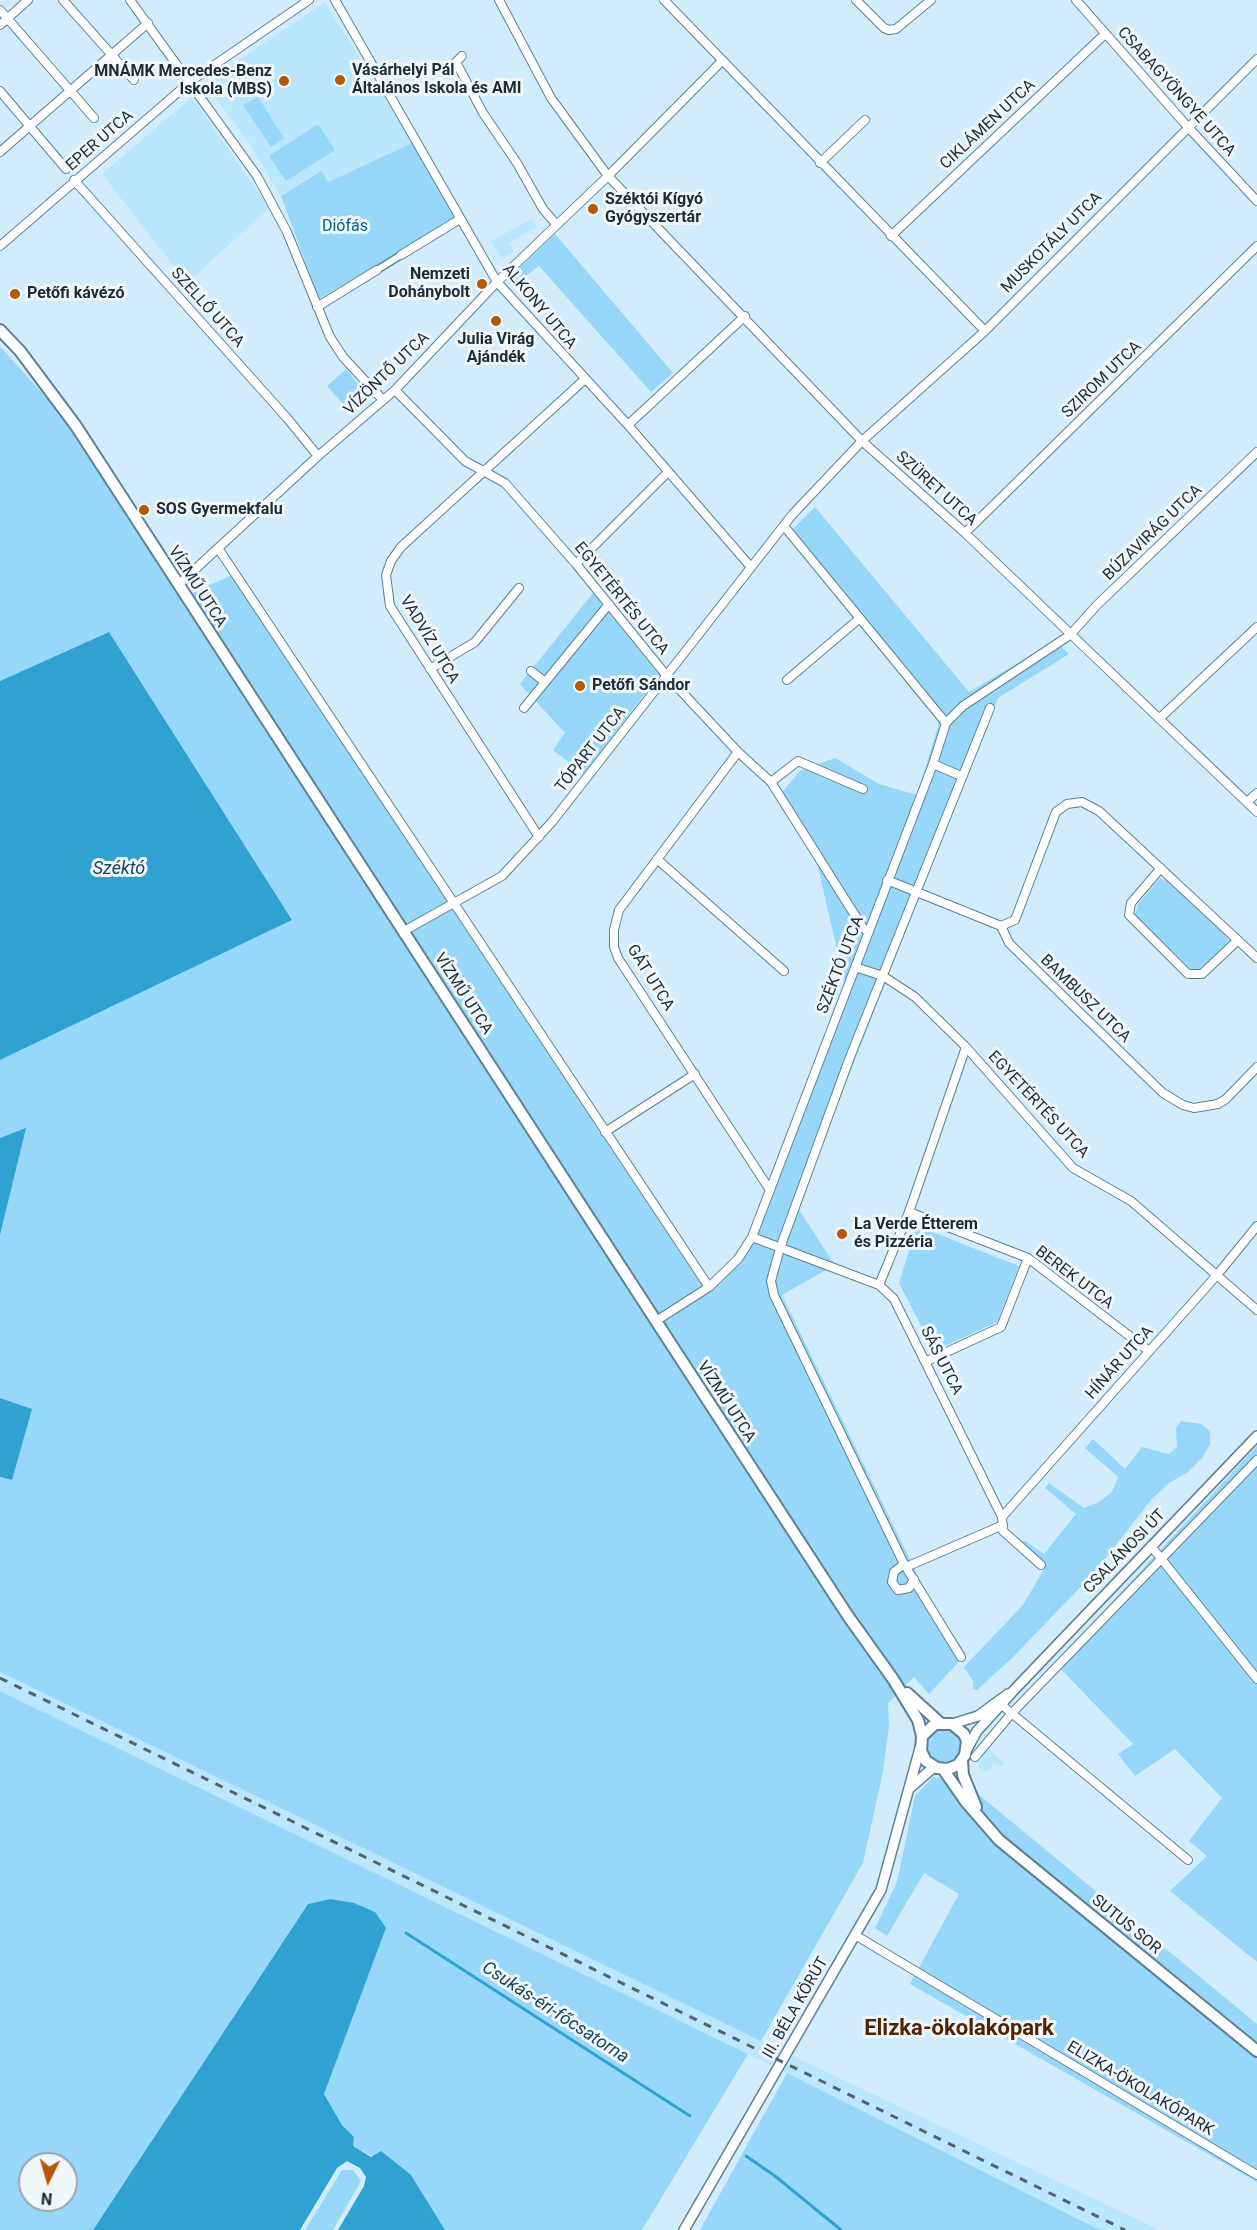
<!DOCTYPE html>
<html>
<head>
<meta charset="utf-8">
<style>
	body { margin:0 }
	#map { position:relative; width:1257px; height:2230px; overflow:hidden; background:#d1edfd; font-family:Roboto,sans-serif }
	canvas { display:block }
	.north { position:absolute; left:18px; top:2152px; width:60px; height:60px; box-sizing:border-box; background:#f0f7fb; border:2px solid #9ca5ab; border-radius:50%; rotate:185deg; font-size:16px; font-weight:700; line-height:24px; text-align:center; color:#1e2b33 }
	.north::after { content:''; display:block; margin:auto; width:21px; height:27px; background:#b55705; clip-path:polygon(50% 0,100% 100%,50% 72%,0 100%) }
</style>
</head>
<body>
<div id="map">
<canvas width="1257" height="2230"></canvas>
<div class="north">N</div>
</div>
<script>
const g = document.querySelector('canvas').getContext('2d');
g.lineJoin = 'round';
function fillPath(path, color) { g.fillStyle = color; g.fill(path, 'evenodd'); }
const toPath = rows => new Path2D(rows.map(r => 'M' + r).join(''));
function strokePath(path, color, width, dash) { g.strokeStyle = color; g.lineWidth = width; g.lineCap = dash ? 'butt' : 'round'; g.setLineDash(dash || []); g.stroke(path); }
function drawText(font, color, halo, rows, align = 'center') {
  g.font = font + ' Roboto,sans-serif'; g.lineWidth = 6; g.setLineDash([]); g.textBaseline = 'middle'; g.strokeStyle = halo; g.fillStyle = color; for (const [text, x, y, turn = 0] of rows) {
    g.save(); g.translate(x, y); g.rotate((+turn || 0) * Math.PI / 180); g.textAlign = isNaN(turn) ? turn : align; if (halo) g.strokeText(text, 0, 0); g.fillText(text, 0, 0); g.restore();
  }
}
const built = toPath([
	[325,2,412,143,327,182,320,171,281,196,248,141,204,83],
	[192,97,269,208,187,283,102,174],
	[532,219,537,227,509,243,514,252,501,258,491,241],
	[0,1672,761,2041,1160,2230,1101,2230,787,2073,0,1691],
	[988,1749,1005,1763,1000,1767,994,1763,987,1772,978,1767,980,1757]
]);
const green = toPath([
	[258,97,284,138,271,147,243,105],
	[318,124,335,150,286,181,269,156],
	[412,143,457,219,319,299,281,196,321,171,328,182],
	[555,234,673,373,651,392,539,266,512,286,507,280],
	[0,346,68,422,181,598,239,572,425,868,703,1287,733,1260,748,1239,845,984,817,863,779,796,800,771,835,758,879,784,917,795,939,723,787,535,815,507,969,692,1055,641,1069,654,998,698,797,1207,835,1265,782,1295,926,1593,966,1654,929,1694,914,1677,888,1703,889,1727,883,1771,863,1863,761,2041,0,1672,0,1477,11,1480,32,1409,0,1398,0,1235,25,1129,0,1138,0,1060,292,920,109,632,0,681],
	[346,369,371,398,353,415,327,386],
	[593,593,659,675,584,774,553,750,565,733,520,684],
	[1160,878,1167,881,1224,933,1230,942,1203,970,1192,970,1135,916,1138,904],
	[917,1226,1019,1266,997,1322,934,1351,899,1283],
	[1181,1421,1201,1424,1210,1431,1210,1444,1202,1458,1188,1472,1169,1483,1151,1500,1094,1573,1013,1657,977,1690,973,1689,973,1681,964,1667,1023,1605,1046,1566,1020,1543,1024,1540,1044,1554,1076,1514,1045,1488,1049,1483,1084,1508,1099,1502,1112,1492,1118,1477,1085,1448,1093,1439,1125,1469,1142,1447,1169,1454,1177,1447,1176,1428],
	[1257,1446,1257,1962,1170,1891,1207,1856,1189,1841,1222,1798,1175,1749,1135,1776,1118,1754,1133,1744,1055,1663],
	[0,1691,748,2054,642,2230,445,2230,411,2175,352,2146,354,2137,342,2125,324,2094,386,1928,330,1899,308,1904,93,2230,0,2230],
	[30,2164,66,2164,66,2200,30,2200],
	'925 1746a18 18 0 1 1 36 0a18 18 0 1 1-36 0Z',
	[933,1777,946,1779,971,1807,978,1794,1257,2024,1257,2182,910,1984,959,1894,924,1873,887,1936,875,1928,897,1882,915,1796],
	[787,2073,1080,2220,1101,2230,700,2230],
	[342,2170,353,2170,361,2181,333,2230,305,2230]
]);
const water = toPath([
	[109,632,292,920,0,1060,0,681],
	[26,1128,0,1235,0,1138],
	[0,1398,32,1409,12,1480,0,1477],
	[330,1899,354,1903,375,1912,386,1928,324,2094,342,2125,354,2137,353,2146,371,2157,381,2151,411,2175,445,2230,338,2230,364,2186,366,2177,360,2168,347,2161,337,2168,300,2230,93,2230,308,1904]
]);
const stream = toPath([
	[406,1933,690,2116],
	[746,2156,775,2176,841,2230]
]);
const pedestrian = toPath([
	[377,270,401,255]
]);
const minor = toPath([
	[63,0,134,80],
	[130,0,257,176,287,232,330,337,343,357,383,400],
	[335,0,497,282,628,425,750,566],
	[499,0,551,98,608,176,862,441,965,533,1257,812],
	[664,0,985,331],
	[856,0,884,28,889,30,896,29,931,0],
	[1076,0,1187,126,1257,201],
	[0,10,94,118],
	[0,25,28,0],
	[462,56,456,62,483,113,517,163,543,209,556,224],
	[0,91,66,169],
	[0,152,148,23],
	[820,163,865,120],
	[74,180,287,418,318,456],
	[891,236,1105,34],
	[0,246,191,81,309,0],
	[401,255,460,219],
	[317,307,377,270],
	[395,390,465,461,505,483,576,564,666,675,738,752,771,782,863,928,868,931],
	[628,425,745,316],
	[784,526,946,723],
	[965,533,1257,246],
	[218,548,709,1287],
	[576,564,667,473],
	[178,585,318,456,395,390,497,282,608,176,722,61],
	[430,669,475,642,519,588],
	[531,671,545,682],
	[787,680,860,618],
	[524,708,609,604],
	[1160,718,1257,627],
	[738,752,619,910,614,930,614,947,618,958,770,1190],
	[933,764,961,776],
	[771,782,798,761,863,789],
	[1247,802,1257,793],
	[539,837,390,606,386,575,391,561,401,547,584,380],
	[657,859,784,971],
	[1161,868,1131,903,1129,915,1188,974,1202,974,1238,940],
	[887,880,1001,926,1009,943,1065,998,1163,1093,1183,1105,1194,1108,1218,1104,1226,1099,1257,1067],
	[1001,926,1015,920,1056,812,1067,804,1082,802,1099,811,1257,958],
	[404,931,502,876,552,822,792,515,862,441,985,331,1257,59],
	[855,967,883,976,915,997,966,1047,1073,1168,1131,1201,1257,1310],
	[605,1132,695,1074],
	[909,1212,1028,1258,1149,1351],
	[752,1237,879,1285,894,1299,1002,1517,1003,1531,1041,1565],
	[879,1285,909,1212,966,1047],
	[656,1321,709,1287,738,1259,752,1237,933,764,946,723,963,706,1070,635,1097,605,1257,452],
	[927,1361,1001,1327,1028,1258],
	[1002,1517,1217,1275,1257,1226],
	[1151,1546,1257,1679],
	[904,1564,894,1572,892,1582,898,1590,909,1588,914,1579],
	[906,1567,1003,1525],
	[961,1657,904,1564,774,1295,771,1281,780,1248,850,1057,990,708],
	[1003,1706,1188,1860],
	[975,1757,1012,1713,1257,1460],
	[855,1935,1257,2175]
]);
const tertiary = toPath([
	[952,1724,978,1716,1008,1694],
	[967,1749,977,1731,1015,1689,1257,1436],
	[911,1787,934,1767],
	[684,2230,881,1890,920,1748]
]);
const secondary = toPath([
	[0,330,20,351,76,426,656,1321,848,1616,893,1679,918,1720,922,1736,921,1751,926,1761,937,1768,948,1769,958,1765,965,1755,967,1741,964,1734,952,1724,935,1724,922,1736],
	[907,1693,940,1723],
	[962,1761,963,1775,976,1807],
	[943,1769,966,1802,999,1840,1257,2051]
]);
const rail = toPath([
	[0,1678,1125,2230]
]);
const markers = [
	[340,80,6,"#b55705"],
	[284,81,6,"#b55705"],
	[593,209,6,"#b55705"],
	[482,284,6,"#b55705"],
	[15,294,6,"#b55705"],
	[496,321,6,"#b55705"],
	[144,510,6,"#b55705"],
	[580,686,6,"#b55705"],
	[842,1234,6,"#b55705"]
];
const poiNames = [
	["Vásárhelyi Pál",352,71],
	["Általános Iskola és AMI",352,89],
	["MNÁMK Mercedes-Benz",272,72,"right"],
	["Iskola (MBS)",272,90,"right"],
	["Széktói Kígyó",605,200],
	["Gyógyszertár",605,218],
	["Nemzeti",470,275,"right"],
	["Dohánybolt",470,293,"right"],
	["Petőfi kávézó",27,294],
	["Julia Virág",496,340,"center"],
	["Ajándék",496,358,"center"],
	["SOS Gyermekfalu",156,510],
	["Petőfi Sándor",592,686],
	["La Verde Étterem",854,1225],
	["és Pizzéria",854,1243]
];
const streetNames = [
	["CSABAGYÖNGYE UTCA",1176,92,48],
	["CIKLÁMEN UTCA",988,125,-43],
	["EPER UTCA",100,141,-41],
	["MUSKOTÁLY UTCA",1052,243,-45],
	["ALKONY UTCA",539,307,50],
	["SZELLŐ UTCA",207,308,48],
	["VÍZÖNTŐ UTCA",387,374,-44],
	["SZIROM UTCA",1102,380,-44],
	["SZÜRET UTCA",936,489,42],
	["BÚZAVIRÁG UTCA",1153,533,-44],
	["VÍZMŰ UTCA",197,587,57],
	["EGYETÉRTÉS UTCA",621,599,51],
	["VADVÍZ UTCA",429,640,59],
	["TÓPART UTCA",591,750,-52],
	["SZÉKTÓ UTCA",841,965,-69],
	["GÁT UTCA",650,978,58],
	["VÍZMŰ UTCA",463,994,57],
	["BAMBUSZ UTCA",1085,999,44],
	["EGYETÉRTÉS UTCA",1038,1105,47],
	["BEREK UTCA",1074,1278,37],
	["SÁS UTCA",941,1361,63],
	["HÍNÁR UTCA",1120,1363,-48],
	["VÍZMŰ UTCA",726,1402,57],
	["CSALÁNOSI ÚT",1125,1552,-46],
	["SUTUS SOR",1126,1925,39],
	["III. BÉLA KÖRÚT",796,2008,-60],
	["ELIZKA-ÖKOLAKÓPARK",1140,2089,31]
];
const parkNames = [
	["Diófás",345,227]
];
const waterNames = [
	["Széktó",119,869],
	["Csukás-éri-főcsatorna",555,2013,33]
];
const districtNames = [
	["Elizka-ökolakópark",959,2029]
];
fillPath(built, '#bbe7fe');
fillPath(green, '#96d7fa');
fillPath(water, '#2fa2d2');
strokePath(stream, '#2fa2d2', 3);
strokePath(pedestrian, '#5f8091', 9);
strokePath(minor, '#5f8091', 10);
strokePath(tertiary, '#5f8091', 12);
strokePath(secondary, '#5f8091', 14);
strokePath(pedestrian, '#fff', 6);
strokePath(minor, '#fff', 8);
strokePath(tertiary, '#fff', 9);
strokePath(secondary, '#fff', 10);
strokePath(rail, '#51636d', 3, [8, 8]);
for (const [x, y, r, color] of markers) { const dot = new Path2D(); dot.arc(x, y, r, 0, 2 * Math.PI); g.fillStyle = color; g.fill(dot); strokePath(dot, '#f0f7fb', 2); }
drawText('bold 16px', '#1e2b33', '#f0f7fb', poiNames, 'left');
drawText('16px', '#1e2b33', '#f0f7fb', streetNames);
drawText('16px', '#066081', '#f0f7fb', parkNames);
drawText('italic 18px', '#174559', '#f0f7fb', waterNames);
drawText('bold 22px', '#502301', '#f0f7fb', districtNames);
</script>
</body>
</html>
